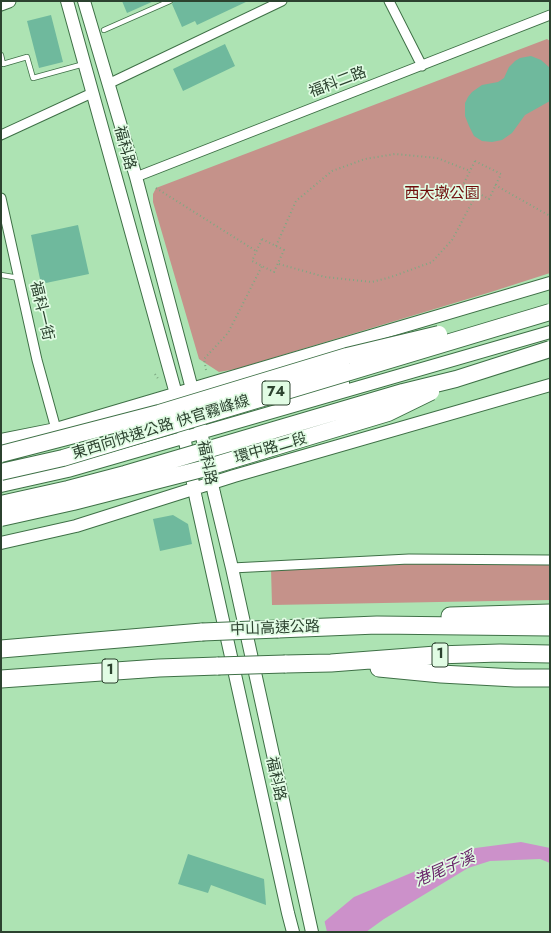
<!DOCTYPE html>
<html>
<head>
<meta charset="utf-8">
<style>
	body { margin:0 }
	#map { position:relative; width:551px; height:933px; overflow:hidden; background:#ade3b3; font-family:Jost,sans-serif }
	canvas { display:block }
	.frame { position:absolute; inset:0; border:2px solid #2c422f; pointer-events:none }
</style>
</head>
<body>
<div id="map">
<canvas width="551" height="933"></canvas>
<div class="frame"></div>
</div>
<script>
const g = document.querySelector('canvas').getContext('2d');
g.lineJoin = 'round';
function fillPath(path, color) { g.fillStyle = color; g.fill(path, 'evenodd'); }
const toPath = rows => new Path2D(rows.map(r => 'M' + r).join(''));
function strokePath(path, color, width, dash) { g.strokeStyle = color; g.lineWidth = width; g.lineCap = dash ? 'butt' : 'round'; g.setLineDash(dash || []); g.stroke(path); }
function drawText(font, color, halo, rows, align = 'center') {
  g.font = font + ' Jost,"Noto Sans TC",sans-serif'; g.lineWidth = 3.5; g.setLineDash([]); g.textBaseline = 'middle'; g.strokeStyle = halo; g.fillStyle = color; for (const [text, x, y, turn = 0] of rows) {
    g.save(); g.translate(x, y); g.rotate((+turn || 0) * Math.PI / 180); g.textAlign = isNaN(turn) ? turn : align; if (halo) g.strokeText(text, 0, 0); g.fillText(text, 0, 0); g.restore();
  }
}
const green = toPath([
	[547,39,550,41,550,273,491,292,236,369,219,372,199,359,153,202,153,194,156,188],
	[413,562,550,563,550,600,272,605,271,569]
]);
const water = toPath([
	[521,842,550,848,550,863,540,859,490,861,468,868,384,919,366,932,312,932,354,897,468,849]
]);
const pier = toPath([
	[324,919,327,932,310,932,310,930]
]);
const building = toPath([
	[122,1,154,1,127,13],
	[174,1,248,1,197,25,195,21,182,27,172,4],
	[51,15,63,62,39,68,27,21],
	[225,44,235,66,183,91,173,69],
	[531,56,541,60,550,68,550,101,525,115,512,133,502,140,492,142,482,141,474,136,469,126,465,116,465,103,468,97,472,92,482,85,498,82,504,78,509,67,515,61,520,58],
	[78,225,89,274,41,284,31,235],
	[173,515,188,524,192,544,160,551,153,519],
	[188,854,264,879,266,905,211,885,208,893,178,884]
]);
const path = toPath([
	[475,161,501,174,489,199,463,185,475,161],
	[495,185,550,216],
	[156,188,256,251],
	[262,239,284,250,274,272,252,261,262,239],
	[276,246,296,201,332,171,365,159,395,154,437,158,470,171],
	[279,264,325,277,372,282,391,277,432,262,452,240,477,193],
	[206,370,204,359,228,333,262,266],
	[155,374,159,380]
]);
const service = toPath([
	[104,30,170,1],
	[1,55,3,64,27,57,33,78,84,64],
	[1,275,19,278]
]);
const minor = toPath([
	[389,1,422,66],
	[108,84,282,1],
	[1,135,92,93],
	[136,177,550,15],
	[1,198,37,360,56,429],
	[232,568,409,559,550,560]
]);
const tertiary = toPath([
	[67,1,176,394,196,499,288,913,293,932],
	[84,1,136,177,192,389,214,493,232,568,312,932],
	[290,398,343,383],
	[1,440,56,429,550,283],
	[1,486,68,471,550,332],
	[1,543,76,526,234,476,550,385]
]);
const secondary = toPath([
	[1,4,9,1]
]);
const motorway = toPath([
	[450,616,550,613],
	[278,629,377,625,550,627],
	[1,649,202,632],
	[285,664,331,663,436,655,500,653,550,654],
	[379,668,441,674,515,678,550,678],
	[1,679,159,668,218,666]
]);
const trunkBridge = toPath([
	[1,454,159,413,347,356,439,334],
	[1,472,63,458,550,312],
	[1,504,68,489,125,474,403,392,456,379,550,349],
	[1,518,73,502,202,469,388,413,431,392]
]);
const motorwayBridge = toPath([
	[202,632,278,629],
	[218,666,285,664]
]);
const shields = [
	[276,393,28],
	[440,655,16],
	[110,671,16]
];
const shieldNames = [
	["74",276,393],
	["1",440,655],
	["1",110,671]
];
const streetNames = [
	["福科二路",338,83,-21],
	["福科路",124,148,75],
	["福科一街",41,311,77],
	["東西向快速公路 快官霧峰線",161,428,-17],
	["環中路二段",271,449,-16],
	["福科路",206,463,79],
	["中山高速公路",275,629,-2],
	["福科路",275,779,78]
];
const parkNames = [
	["西大墩公園",442,194]
];
const waterNames = [
	["港尾子溪",445,870,-24]
];
fillPath(green, '#c5928a');
fillPath(water, '#cc91ca');
fillPath(pier, '#ade3b3');
fillPath(building, '#6fb99d');
strokePath(service, '#3e7046', 6);
strokePath(minor, '#3e7046', 11);
strokePath(tertiary, '#3e7046', 14);
strokePath(secondary, '#3e7046', 15);
strokePath(motorway, '#3e7046', 19);
strokePath(path, '#7ea883', 2, [1, 3]);
strokePath(service, '#fff', 4.5);
strokePath(minor, '#fff', 9);
strokePath(tertiary, '#fff', 12);
strokePath(secondary, '#fff', 13);
strokePath(motorway, '#fff', 17);
strokePath(trunkBridge, '#3e7046', 18, []);
strokePath(motorwayBridge, '#3e7046', 19, []);
strokePath(trunkBridge, '#fff', 16);
strokePath(motorwayBridge, '#fff', 17);
for (const [x, y, w] of shields) { const box = new Path2D(); box.roundRect(x - w / 2, y - 12, w, 24, 3); g.fillStyle = '#e1fce4'; g.fill(box); strokePath(box, '#2c422f', 1); }
drawText('bold 14px', '#2c422f', null, shieldNames);
drawText('15px', '#2c422f', '#e1fce4', streetNames);
drawText('15px', '#6f0b0a', '#e1fce4', parkNames);
drawText('italic 16px', '#6b266b', '#e1fce4', waterNames);
</script>
</body>
</html>
